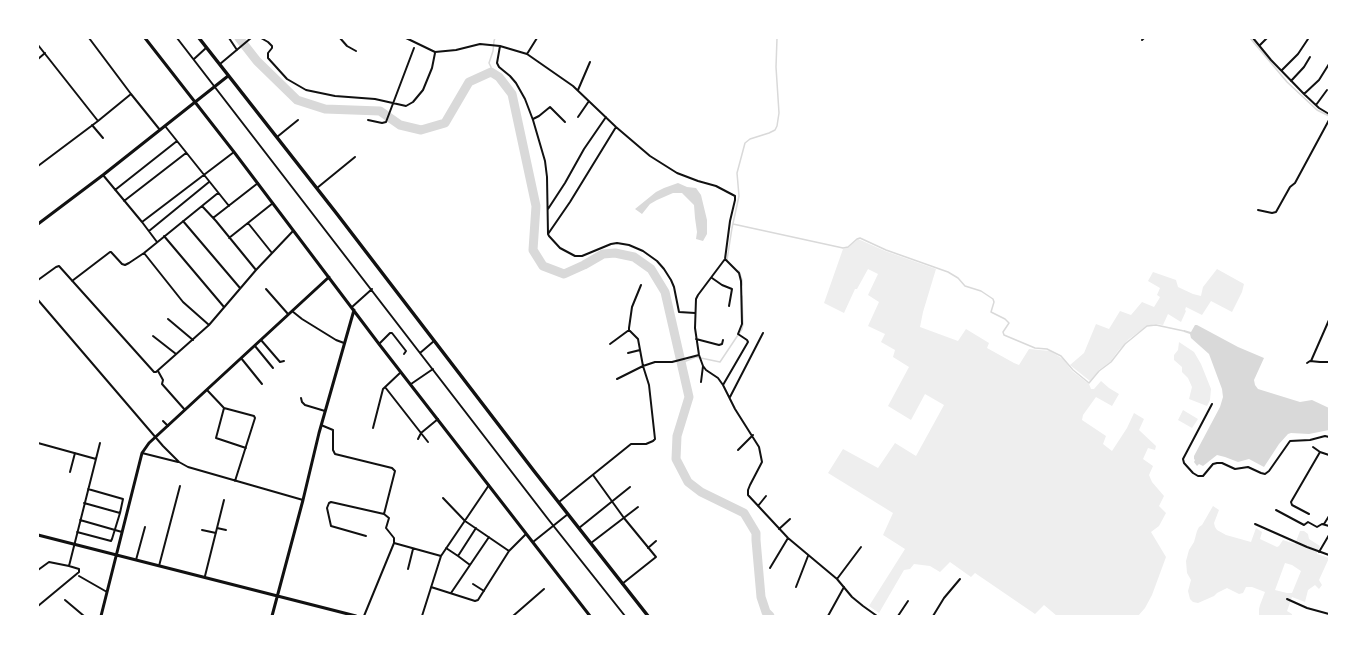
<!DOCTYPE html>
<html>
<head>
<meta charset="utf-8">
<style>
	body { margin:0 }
	#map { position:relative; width:1367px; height:654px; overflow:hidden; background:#fff; font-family:Montserrat,sans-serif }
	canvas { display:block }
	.frame { position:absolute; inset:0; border:39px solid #fff; pointer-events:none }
</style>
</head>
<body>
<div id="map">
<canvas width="1367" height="654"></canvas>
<div class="frame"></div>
</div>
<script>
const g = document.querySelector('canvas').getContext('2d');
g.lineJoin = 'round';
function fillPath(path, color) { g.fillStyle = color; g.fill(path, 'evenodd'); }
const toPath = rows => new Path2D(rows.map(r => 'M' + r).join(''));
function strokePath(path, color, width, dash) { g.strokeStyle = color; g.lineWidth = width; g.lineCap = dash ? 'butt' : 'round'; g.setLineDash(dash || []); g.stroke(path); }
const green = toPath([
	[858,239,885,251,936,269,923,312,920,327,958,341,966,329,989,343,987,348,1014,363,1019,365,1029,349,1050,351,1063,359,1072,371,1089,384,1091,389,1094,389,1101,381,1109,388,1119,394,1112,406,1096,397,1083,415,1082,420,1106,436,1103,444,1112,451,1127,428,1134,413,1144,419,1139,430,1156,446,1155,450,1148,448,1143,459,1153,466,1149,475,1152,482,1164,496,1159,506,1166,513,1159,526,1151,532,1166,557,1152,595,1145,608,1138,616,1057,616,1044,605,1035,614,975,573,971,577,950,562,940,572,930,566,914,564,910,569,904,570,879,613,869,606,905,549,883,535,893,513,828,473,843,449,878,468,895,443,916,456,944,405,925,394,911,420,888,406,909,367,893,357,895,350,881,342,885,334,868,326,879,302,868,295,878,274,868,269,857,289,855,289,844,313,824,303,843,249,849,247],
	[1217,269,1244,284,1242,292,1232,312,1211,301,1202,315,1186,307,1185,310,1186,311,1181,322,1168,314,1163,325,1156,324,1147,326,1129,339,1118,351,1110,362,1099,370,1090,381,1070,365,1084,353,1096,324,1109,329,1120,311,1131,315,1142,302,1154,307,1159,299,1160,297,1157,295,1160,288,1148,281,1153,272,1176,280,1178,287,1193,294,1201,296,1203,287],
	[1179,342,1194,352,1201,364,1211,389,1210,400,1207,406,1189,399,1192,387,1188,378,1182,372,1182,367,1174,360,1174,355,1178,350],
	[1183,410,1198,419,1192,428,1178,420],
	[1213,506,1219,510,1214,523,1215,527,1217,530,1226,535,1251,542,1256,528,1262,532,1260,539,1277,547,1279,546,1283,540,1295,544,1300,531,1304,531,1308,534,1309,539,1320,546,1317,554,1329,558,1319,580,1322,585,1319,589,1315,585,1308,590,1305,602,1292,597,1287,611,1292,614,1292,616,1259,616,1259,609,1260,605,1265,592,1252,587,1246,587,1243,593,1239,594,1227,588,1217,593,1214,596,1198,603,1193,602,1190,599,1188,591,1191,580,1187,573,1186,561,1189,550,1194,542,1197,531,1199,527,1202,525],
	[1285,563,1292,565,1301,571,1292,593,1287,593,1275,590]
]);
const water = toPath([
	[678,183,687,187,696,188,701,195,707,220,707,234,703,241,696,239,697,232,695,218,694,205,682,193,673,193,657,200,650,204,642,214,635,209,656,192,664,188],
	[1195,325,1197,325,1238,347,1264,358,1254,380,1255,385,1258,389,1300,402,1312,400,1329,408,1329,430,1309,434,1291,433,1288,434,1279,444,1264,467,1249,459,1238,462,1225,457,1217,455,1203,466,1199,464,1197,466,1194,462,1195,460,1194,459,1194,456,1220,407,1223,397,1222,389,1209,354,1191,338,1190,334,1184,332,1184,330,1191,332]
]);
const stream = toPath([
	[1250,38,1287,82,1317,110,1329,116],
	[491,72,491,67,489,63,493,51,494,41,495,38],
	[733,224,843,248,848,247,857,239,860,238,886,250,948,272,958,278,965,286,981,291,993,299,994,302,991,312,1005,319,1009,323,1003,332,1004,335,1035,348,1047,349,1061,356,1073,370,1089,383,1099,371,1111,362,1125,344,1147,326,1156,325,1184,331],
	[727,260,732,228,739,196,737,173,745,143,750,139,769,133,775,130,777,126,779,113,776,67,777,38],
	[739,271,742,280,742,285],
	[681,363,696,357,720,362,742,329,743,324,742,296]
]);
const river = toPath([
	[239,38,257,61,297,100,325,109,380,111,400,125,421,130,445,123,469,82,491,72,499,77,512,94,536,206,533,250,543,266,564,274,584,265,603,254,615,253,634,257,651,269,665,292,689,397,677,436,676,459,688,482,701,492,744,513,756,533,756,540,761,597,766,612,770,616]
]);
const minor = toPath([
	[89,38,131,94,160,130],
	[177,38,548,519,625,616],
	[229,38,237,50],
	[261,38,268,42,272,46,272,48,268,53,268,58,287,79,306,90,335,96,375,99,406,106,413,102,423,90,432,68,435,53],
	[340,38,347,46,356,51],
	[406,38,435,52,456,50,480,44,500,46,527,54,573,86,616,127,650,156,677,173,698,181,716,186,735,196,735,200,730,221,725,259,698,295,696,299,695,328,699,355,703,366,706,370,718,378,723,385,735,409,759,447,762,462,750,485,748,490,748,495,788,538,837,579,852,597,863,606,877,616],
	[1253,38,1271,60,1304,94,1319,108,1329,114],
	[1142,40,1144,38],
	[38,45,98,121,38,166],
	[1260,45,1267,38],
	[500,46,497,63,499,67,510,76,516,83,525,99,533,120,545,161,547,177,548,234,549,236,560,248,575,256,582,256,611,244,617,243,629,245,643,251,657,261,664,269,671,280,674,287,679,312,695,313],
	[527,54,537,38],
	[38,59,45,53],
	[194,59,206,48],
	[220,64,251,38],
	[1282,70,1298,54,1308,39],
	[1291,81,1304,67,1310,57],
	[578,90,590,62],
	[1304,94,1319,80,1329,64],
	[1316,105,1327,90],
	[578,117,589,101],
	[533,119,539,116,550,107,565,122],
	[368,120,382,123,386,122,414,48],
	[98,121,131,94],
	[92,125,103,138],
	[165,126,229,206],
	[277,137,298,120],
	[103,175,142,222,157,242],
	[317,188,355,157],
	[115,190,177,141],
	[124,201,186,153],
	[202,206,216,221,256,270],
	[548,209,565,183,584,149,606,117],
	[1258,210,1272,213,1276,212,1290,187,1295,183,1329,120],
	[213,218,258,183],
	[183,221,240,288],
	[142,222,234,152],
	[248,223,272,253],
	[149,231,209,182],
	[548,234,570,202,616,127],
	[164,236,224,307],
	[229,238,273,203],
	[144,253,183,302,209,325],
	[712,278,722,285,732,289,729,306],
	[38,280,56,267,59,266,154,372,156,372,209,325,256,270,293,231],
	[72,281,110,252,111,252,122,264,125,265,129,263,144,253,218,193],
	[266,289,288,314],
	[38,300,163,446,179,462,188,467,303,500],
	[352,307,372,289],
	[292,311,302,319,336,340,344,343],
	[168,319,193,340],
	[153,336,176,354],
	[696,339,719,345,722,344,723,340],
	[261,340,280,362,284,361],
	[379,344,390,333,392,333,406,351,404,354],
	[610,344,629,330],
	[255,346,273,368],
	[420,353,434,341],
	[628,353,640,350],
	[241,358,262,384],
	[1311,361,1329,320],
	[1307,363,1310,361,1320,362,1329,362],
	[158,371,163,380,162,384,185,410],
	[617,379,643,366,655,362,672,362,699,355],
	[701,382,703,366],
	[411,384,433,369],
	[723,385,748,342,747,340,738,334,742,324,741,281,739,273,725,259],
	[385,387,428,442],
	[207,390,224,408,216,438,246,448],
	[730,397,763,333],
	[301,398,302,402,305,405,325,411],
	[1212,404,1183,459,1184,463,1193,473,1198,476,1203,476,1213,464,1217,463,1222,463,1235,469,1248,467,1261,473,1265,474,1269,471,1290,441,1310,440,1325,436,1329,437],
	[224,408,254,416,255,418,235,481],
	[163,421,168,426],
	[321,425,333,430,333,450,335,454,392,468,395,471,384,514,389,518,386,528,394,538,394,543,364,616],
	[373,428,383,389,401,372],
	[418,439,421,433,438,419],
	[38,443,96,459],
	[738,450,753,435],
	[1320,452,1329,455],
	[142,453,178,462],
	[70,472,75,453],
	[593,475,624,518,656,557,622,584],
	[88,489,123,499,120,513],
	[443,498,465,521,509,551],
	[559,502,631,444,646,444,653,441,655,439,649,385,643,366,638,339,629,330,629,328,632,307,641,285],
	[758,506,766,496],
	[1276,510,1304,525,1308,522,1317,527,1322,524,1329,526],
	[1309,514,1292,505,1291,502,1320,452,1313,447],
	[80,520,122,532],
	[1255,524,1307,547,1329,555],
	[1324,524,1329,516],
	[217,528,226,530],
	[579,528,630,487],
	[779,529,790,519],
	[202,530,216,533],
	[77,532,111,541,112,539,120,513,84,503],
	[366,536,331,526,327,508,329,503,331,502,384,514],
	[533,542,568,514],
	[394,543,441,556],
	[591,543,638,507],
	[446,548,458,556,476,528],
	[648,548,656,541],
	[1319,552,1329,535],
	[458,556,470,565],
	[38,558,38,561],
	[136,560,145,527],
	[159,566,180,486],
	[770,568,788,538],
	[408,569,413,549],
	[38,570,49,562,69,566,100,443],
	[79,576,107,592],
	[205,576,224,500],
	[837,579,861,547],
	[473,584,484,591],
	[431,587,475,601,478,600,509,551,526,534],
	[796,587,808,556],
	[451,593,489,537],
	[1287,599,1307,608,1329,614],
	[65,600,84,616],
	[38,606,79,572,79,569,69,566],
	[422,616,441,556,489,485],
	[513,616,544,589],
	[828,616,844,587],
	[898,616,908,601],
	[933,616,944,598,960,579]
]);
const secondary = toPath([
	[145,38,234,152,379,344,590,616],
	[38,224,103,175,228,76],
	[38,535,356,616],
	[101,616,142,453,149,443,329,277],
	[272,616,303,500,319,433,354,310]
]);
const primary = toPath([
	[199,38,337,214,534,471,648,616]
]);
fillPath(green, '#eee');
fillPath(water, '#d9d9d9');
strokePath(stream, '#d9d9d9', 1.5);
strokePath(river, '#d9d9d9', 9);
strokePath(minor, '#111', 2);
strokePath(secondary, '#111', 3);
strokePath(primary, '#111', 3.5);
</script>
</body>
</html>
